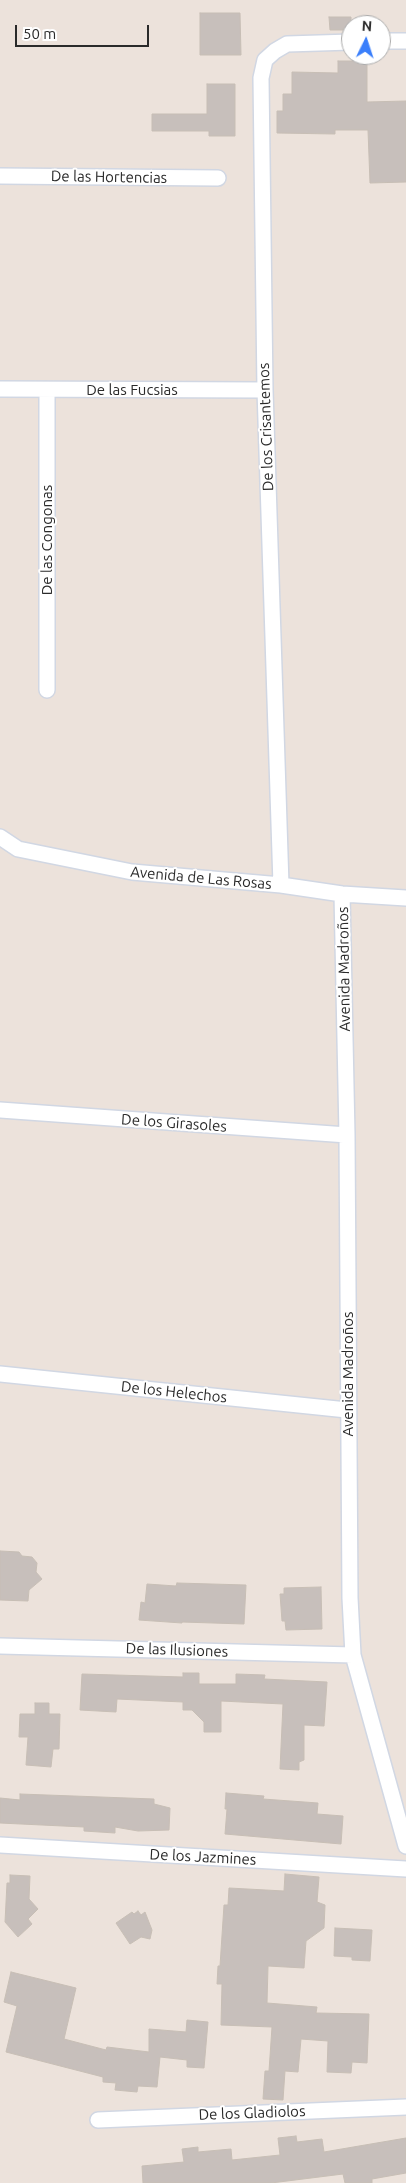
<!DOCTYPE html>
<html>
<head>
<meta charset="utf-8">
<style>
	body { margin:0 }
	#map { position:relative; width:406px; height:2183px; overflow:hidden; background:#ece2db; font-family:Ubuntu,sans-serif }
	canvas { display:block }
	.north { position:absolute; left:341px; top:15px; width:50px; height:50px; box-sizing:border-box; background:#fff; border:1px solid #aaa; border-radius:50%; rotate:4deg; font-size:14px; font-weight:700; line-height:20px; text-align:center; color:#2a2a2a }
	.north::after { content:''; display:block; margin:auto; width:18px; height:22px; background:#3a7ffb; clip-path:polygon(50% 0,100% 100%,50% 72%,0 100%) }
	.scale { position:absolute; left:15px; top:25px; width:134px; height:22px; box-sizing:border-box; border:2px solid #2a2a2a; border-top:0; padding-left:6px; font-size:15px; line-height:18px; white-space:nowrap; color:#2a2a2a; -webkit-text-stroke:4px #fff; paint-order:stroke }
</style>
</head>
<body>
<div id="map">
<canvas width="406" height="2183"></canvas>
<div class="north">N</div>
<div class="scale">50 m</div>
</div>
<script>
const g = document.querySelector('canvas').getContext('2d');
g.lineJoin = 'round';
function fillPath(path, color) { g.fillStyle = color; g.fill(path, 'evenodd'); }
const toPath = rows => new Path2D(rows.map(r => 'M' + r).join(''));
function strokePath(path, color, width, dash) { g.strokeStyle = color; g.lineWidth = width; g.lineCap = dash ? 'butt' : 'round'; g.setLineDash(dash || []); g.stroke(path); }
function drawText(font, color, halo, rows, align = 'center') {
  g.font = font + ' Ubuntu,sans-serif'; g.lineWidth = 4; g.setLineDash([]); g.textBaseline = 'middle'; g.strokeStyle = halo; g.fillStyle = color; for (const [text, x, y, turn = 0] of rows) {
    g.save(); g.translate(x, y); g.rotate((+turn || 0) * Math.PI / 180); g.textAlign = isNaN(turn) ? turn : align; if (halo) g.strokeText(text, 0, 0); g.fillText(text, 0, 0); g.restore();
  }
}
const building = toPath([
	[200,13,240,13,241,55,200,55,200,13],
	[329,17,351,17,351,30,330,30,329,17],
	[338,61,367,61,367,102,406,101,406,182,370,183,368,130,335,130,335,134,277,133,277,111,283,111,283,94,292,94,292,72,338,73,338,61],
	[207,84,235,84,235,136,209,136,209,131,152,131,152,114,207,114,207,84],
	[0,1551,19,1552,22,1556,32,1557,37,1563,36,1572,42,1579,29,1590,28,1601,0,1600,0,1551],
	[177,1583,246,1585,244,1624,182,1622,182,1623,139,1620,141,1602,145,1603,147,1584,176,1586,177,1583],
	[321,1587,322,1629,286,1630,285,1621,282,1621,280,1594,284,1594,284,1588,321,1587],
	[183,1673,199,1673,199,1684,236,1684,236,1674,265,1675,264,1679,327,1682,324,1726,304,1725,304,1760,299,1762,299,1770,280,1769,283,1704,221,1701,221,1732,204,1732,204,1722,192,1710,183,1710,183,1702,117,1699,116,1712,80,1710,82,1674,183,1677,183,1673],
	[35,1703,49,1703,49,1714,60,1714,59,1749,53,1749,51,1767,26,1765,28,1737,19,1737,20,1714,35,1714,35,1703],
	[226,1793,264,1796,263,1799,318,1803,317,1814,343,1816,341,1844,225,1834,227,1809,225,1809,226,1793],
	[20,1794,154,1799,154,1804,170,1808,169,1830,138,1831,115,1827,115,1833,84,1831,84,1827,0,1823,0,1798,20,1800,20,1794],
	[285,1874,319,1877,317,1902,325,1905,324,1928,306,1941,304,1968,268,1966,267,2003,317,2007,316,2013,369,2014,367,2063,352,2062,351,2073,327,2072,328,2041,301,2039,298,2072,285,2071,283,2100,263,2099,265,2071,269,2071,272,2027,221,2025,222,1984,217,1984,218,1966,220,1966,224,1905,228,1905,229,1888,284,1891,285,1874],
	[10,1875,30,1876,29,1899,38,1909,28,1919,32,1924,18,1937,5,1922,7,1883,10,1883,10,1875],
	[138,1911,141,1915,145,1912,152,1930,150,1939,141,1937,130,1944,116,1923,132,1912,134,1914,138,1911],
	[335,1928,372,1930,370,1961,352,1960,352,1957,334,1956,335,1928],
	[11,1972,76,1988,64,2039,106,2050,107,2047,149,2052,149,2029,186,2032,187,2020,208,2022,204,2068,187,2067,187,2060,160,2057,157,2087,138,2086,137,2092,115,2090,116,2083,103,2082,103,2077,6,2052,17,2006,4,2002,11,1972],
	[296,2136,297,2142,322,2139,324,2152,406,2138,406,2173,372,2179,372,2183,345,2183,343,2174,271,2183,143,2183,142,2166,184,2162,182,2149,198,2147,198,2152,231,2149,232,2160,280,2155,278,2138,296,2136]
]);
const minor = toPath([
	[381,41,406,41],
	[0,176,218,178],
	[0,389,265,390],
	[47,690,47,390],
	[0,837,18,849,132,872,281,885,342,894,406,898],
	[281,885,265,390,261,78,265,60,275,51,287,44,351,42],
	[342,894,347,1135,350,1598,353,1655,406,1846],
	[0,1110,347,1135],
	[0,1374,347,1410],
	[0,1646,353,1655],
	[0,1845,406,1869],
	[98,2120,406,2107]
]);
const streetNames = [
	["De las Hortencias",109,177,1],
	["De las Fucsias",132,390],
	["De los Crisantemos",266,427,-92],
	["De las Congonas",47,540,-90],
	["Avenida de Las Rosas",201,878,5],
	["Avenida Madroños",344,969,-91],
	["De los Girasoles",174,1123,4],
	["Avenida Madroños",348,1374,-90],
	["De los Helechos",174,1392,6],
	["De las Ilusiones",177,1650,2],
	["De los Jazmines",203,1857,3],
	["De los Gladiolos",252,2113,-2]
];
fillPath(building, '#c7bfbb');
strokePath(building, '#c7beb5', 1);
strokePath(minor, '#d1d7e3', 18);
strokePath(minor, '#fff', 15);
drawText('15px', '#2a2a2a', '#fff', streetNames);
</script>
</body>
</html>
